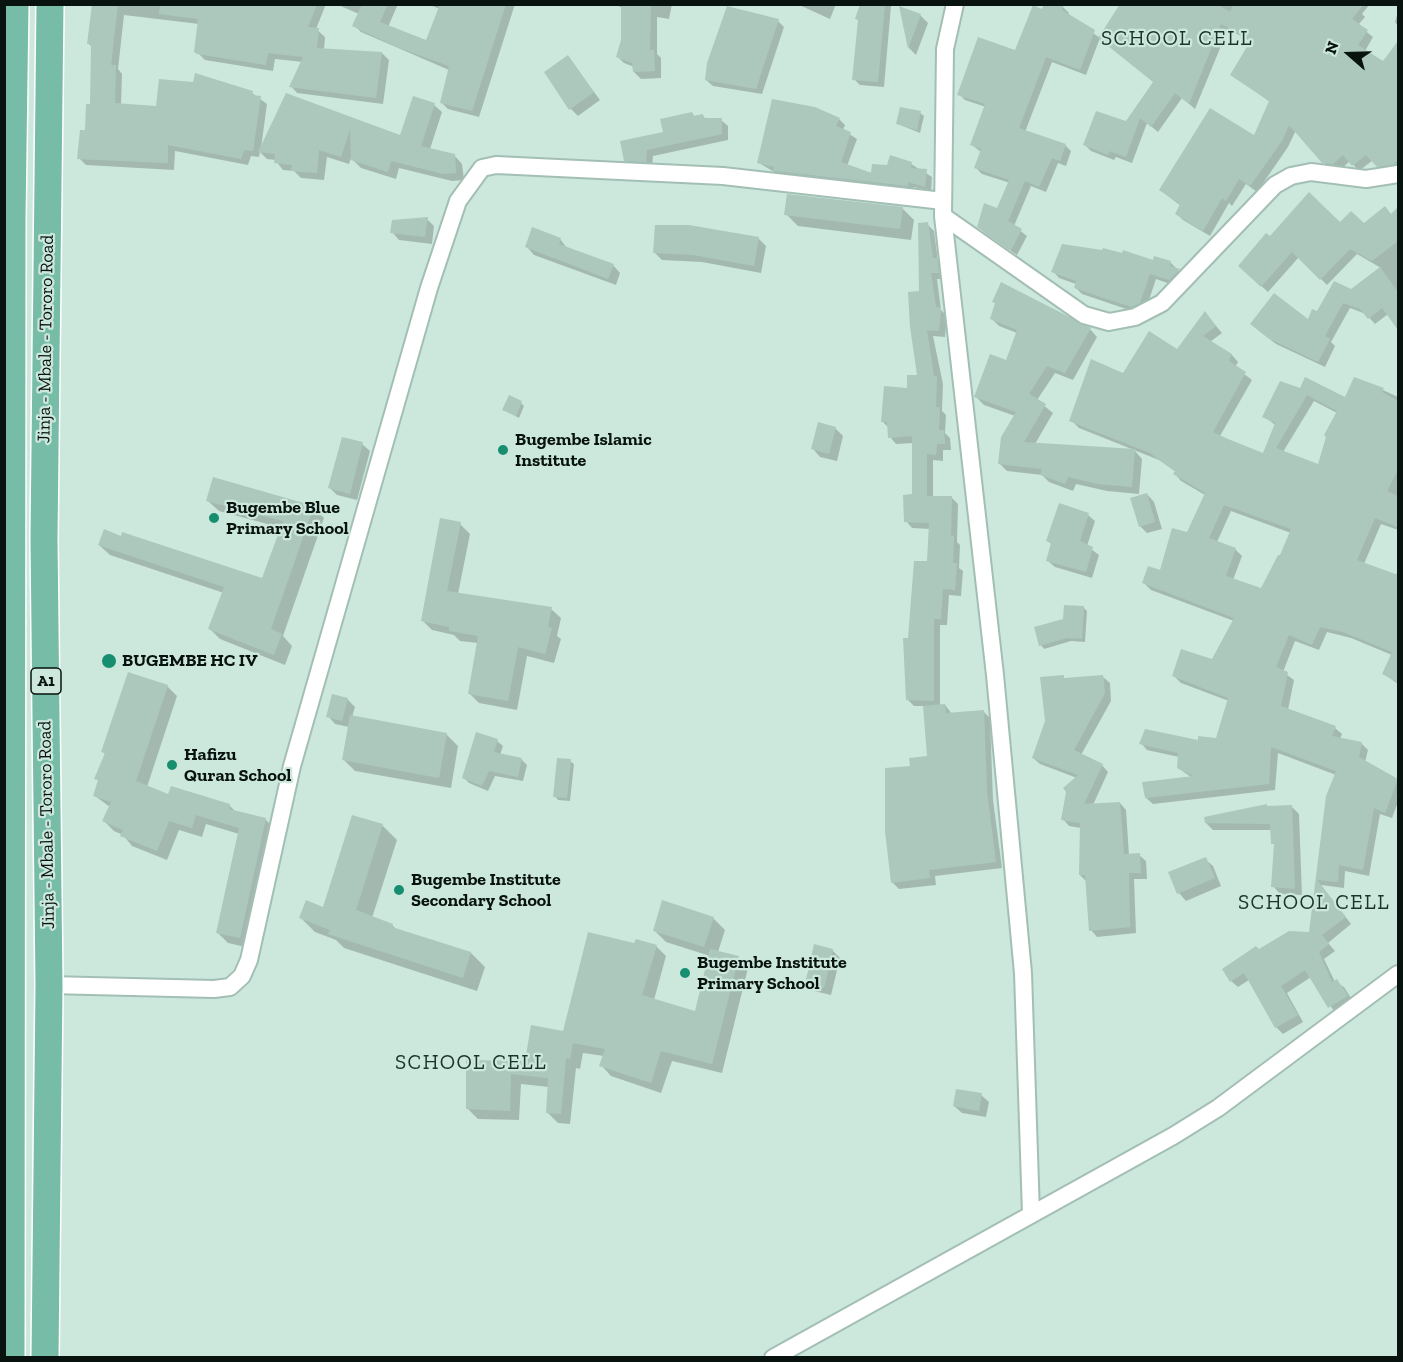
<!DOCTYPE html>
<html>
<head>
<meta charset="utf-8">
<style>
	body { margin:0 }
	#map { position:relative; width:1403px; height:1362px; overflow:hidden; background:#cce8dd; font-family:"Zilla Slab",serif }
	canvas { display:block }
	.frame { position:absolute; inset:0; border:6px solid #08120e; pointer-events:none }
	.north { position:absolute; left:1319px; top:24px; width:60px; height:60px; -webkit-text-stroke:4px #cce8dd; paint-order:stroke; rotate:290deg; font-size:16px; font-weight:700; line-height:24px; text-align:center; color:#08120e }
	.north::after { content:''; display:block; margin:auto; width:21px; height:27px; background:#08120e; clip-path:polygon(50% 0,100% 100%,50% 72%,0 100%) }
</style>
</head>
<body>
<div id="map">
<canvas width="1403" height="1362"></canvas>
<div class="frame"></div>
<div class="north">N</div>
</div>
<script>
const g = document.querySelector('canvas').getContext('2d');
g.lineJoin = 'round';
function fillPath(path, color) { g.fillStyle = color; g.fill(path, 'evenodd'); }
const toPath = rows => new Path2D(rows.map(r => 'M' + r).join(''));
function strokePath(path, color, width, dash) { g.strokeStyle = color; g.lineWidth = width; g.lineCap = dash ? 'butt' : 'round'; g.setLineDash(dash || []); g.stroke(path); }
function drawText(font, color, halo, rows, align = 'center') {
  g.font = font + ' "Zilla Slab",serif'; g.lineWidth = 4.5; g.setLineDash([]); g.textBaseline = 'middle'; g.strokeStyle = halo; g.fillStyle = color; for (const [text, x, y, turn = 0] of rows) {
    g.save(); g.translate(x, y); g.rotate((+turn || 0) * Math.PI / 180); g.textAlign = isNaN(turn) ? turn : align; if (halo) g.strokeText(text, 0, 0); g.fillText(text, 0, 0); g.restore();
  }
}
const shadow = toPath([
	[93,4,326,4,316,29,325,37,324,50,382,53,389,60,383,104,297,93,291,86,303,62,275,59,273,71,205,60,196,51,199,24,124,15,118,69,122,74,121,105,158,107,252,93,267,104,261,148,287,95,401,137,434,105,442,112,430,149,454,155,462,164,464,180,452,181,399,168,396,179,361,168,351,158,349,164,327,157,324,180,301,178,294,171,283,170,275,160,267,159,260,152,259,157,251,156,248,165,175,151,174,170,86,165,79,158,91,105,92,47,88,43],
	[336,4,398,4,388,27,427,41,440,9,427,4,515,4,479,117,448,109,441,102,449,70,361,32,354,25,359,14],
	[613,4,672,4,669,19,657,17,657,54,661,58,661,78,641,79,634,72,634,67,624,63,618,57,622,41,623,8],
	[797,4,836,4,830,19],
	[861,4,891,6,884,87,860,85,854,79],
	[1177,4,1370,4,1362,14,1365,17,1358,25,1373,37,1365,51,1384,64,1398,41,1398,170,1384,172,1373,160,1359,171,1350,161,1340,170,1330,169,1296,130,1288,147,1257,192,1246,184,1232,206,1229,203,1210,236,1183,220,1177,214,1181,206,1160,190,1255,137,1270,102,1232,74,1252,42,1228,29,1195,109,1182,98,1158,132,1147,123,1132,163,1116,157,1114,160,1091,151,1085,145,1126,123,1155,83,1100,38,1086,75,1052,62,1025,132,1065,145,1071,151,1066,166,1058,163,1046,192,1031,186,1014,226,1027,236,1017,255,985,233,979,227,998,210,1010,183,982,174,976,168,981,152,972,145,986,107,965,100,959,94,1016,52,1043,11,1063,7,1069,13,1068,15,1100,38],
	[901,8,920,15,928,23,916,55,909,48],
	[1398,12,1398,26,1395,22],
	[778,21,784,27,762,94,713,86,706,80],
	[568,57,600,100,578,116,571,109],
	[692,113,695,117,702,115,707,120,721,120,728,126,728,140,653,156,652,167,632,166,625,160],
	[920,113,924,116,920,133,898,124],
	[839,119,845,125,843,130,857,139,847,166,876,175,872,171,911,164,932,177,931,192,914,187,914,192,781,176,759,163],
	[902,208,914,220,911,240,798,226,786,214],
	[1398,209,1398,330,1388,314,1375,324,1366,314,1350,308,1331,342,1335,346,1325,367,1276,344,1258,330,1308,321,1381,268,1357,254,1327,285,1299,257,1268,292,1246,272,1270,239,1340,224,1364,225,1392,215],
	[427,219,434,226,432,244,399,240,392,232],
	[927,224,934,231,938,261,943,266,945,279,937,279,941,310,947,316,945,337,933,336,943,384,942,411,946,415,945,433,950,438,951,450,943,450,943,461,933,460,933,497,951,497,958,504,957,542,960,545,959,568,963,571,961,596,949,595,947,625,940,625,940,706,945,705,952,714,983,711,990,718,993,800,1002,868,935,876,936,885,899,889,892,882,912,768,928,757,924,706,914,706,907,699,910,639,928,563,930,529,912,528,906,521,913,496,914,443,896,444,890,437,889,428,883,422,919,377,920,292],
	[560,239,567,248,613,265,620,273,616,285,534,255,527,247],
	[759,239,766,246,761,273,702,262,662,260,655,253],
	[1154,262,1171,263,1185,277,1176,286,1156,279,1146,309,1138,313,1082,294,1075,287,1076,284,1059,278,1053,271],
	[1205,313,1222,333,1210,342,1232,355,1238,362,1235,367,1252,380,1220,436,1264,455,1275,425,1264,416,1301,390,1345,399,1370,384,1398,397,1398,530,1381,524,1364,564,1396,576,1398,569,1398,684,1384,674,1392,655,1351,638,1327,632,1319,650,1295,641,1283,672,1294,680,1288,710,1335,728,1342,734,1340,739,1361,743,1368,750,1365,762,1398,780,1398,802,1392,818,1380,814,1369,876,1345,871,1344,888,1321,885,1351,924,1328,943,1335,951,1324,959,1335,982,1344,987,1354,1003,1336,1014,1311,977,1287,993,1303,1022,1283,1034,1276,1027,1249,980,1238,987,1231,981,1259,951,1310,934,1328,796,1336,775,1278,753,1275,790,1153,804,1146,798,1191,777,1178,768,1179,757,1147,750,1141,743,1217,740,1229,701,1181,683,1174,676,1212,660,1234,621,1151,590,1144,583,1161,572,1188,534,1205,495,1181,481,1175,474,1176,472,1159,460,1079,428,1072,421,1124,375,1178,351],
	[1314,401,1337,413,1319,466,1283,452],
	[1231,511,1291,533,1281,557,1262,589,1233,580,1242,556,1235,549,1217,542],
	[991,318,1090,329,1097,337,1073,380,1055,373,1037,400,1053,413,1035,444,1135,451,1142,459,1139,494,1107,491,1076,484,1073,491,1049,482,1042,475,1007,471,1000,464,1015,416,984,405,976,397,1007,362,1017,333,999,326],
	[521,403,524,406,519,418,504,410],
	[835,428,843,436,837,461,820,457,813,449],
	[362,444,370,451,357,500,337,495,330,488],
	[214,479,314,507,324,518,283,636,292,646,285,665,220,639,210,629,224,593,110,555,99,545,122,538,263,580,282,528,219,511,208,501],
	[1147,494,1154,502,1162,529,1147,533,1140,526],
	[1088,515,1095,521,1087,546,1099,555,1092,578,1055,567,1048,561,1052,545,1048,541],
	[460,524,470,534,458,594,551,609,561,618,557,636,561,639,554,663,527,656,517,710,479,703,469,693,478,643,460,641,454,635,432,630,422,620],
	[1084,608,1087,611,1085,642,1071,641,1044,649,1041,645,1065,620],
	[1103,677,1110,683,1111,701,1081,755,1102,765,1108,772,1093,805,1120,803,1126,810,1129,855,1139,855,1146,861,1147,879,1134,879,1136,933,1097,937,1091,930,1087,882,1080,875,1081,828,1069,826,1063,819,1077,778,1040,764,1033,758,1047,721,1042,679],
	[167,686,177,696,147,787,169,796,229,805,237,813,265,819,275,829,250,948,228,943,218,933,239,834,206,824,202,837,179,830,167,860,132,846,123,835,114,831,104,821,110,807,95,796,99,781,96,778,106,755,103,752],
	[347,699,355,707,352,717,447,735,458,746,451,788,355,771,343,759,349,727,335,724,328,716],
	[497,741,503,746,500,755,521,759,527,765,523,781,495,776,488,791,469,783,463,777],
	[570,761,574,764,570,801,558,800,555,796],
	[1292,807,1299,814,1302,895,1280,894,1273,886,1275,846,1272,830,1213,830,1206,823,1269,808],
	[353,816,383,826,397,840,372,918,392,925,397,930,471,953,485,967,477,991,344,948,336,940,315,932,301,918,324,909],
	[1205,859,1213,866,1221,886,1186,901,1179,893],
	[713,918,725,930,718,952,738,957,748,968,722,1073,672,1061,661,1093,611,1076,601,1065,604,1056,583,1053,580,1069,576,1068,570,1124,558,1123,548,1113,549,1087,521,1084,519,1120,478,1119,467,1108,468,1062,526,1063,564,1032,635,945,656,946,666,956,654,1000,696,1013,710,956,666,942,654,930],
	[832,950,840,958,831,995,814,991,806,984],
	[981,1095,989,1102,986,1117,962,1113,954,1106]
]);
const building = toPath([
	[92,4,118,4,111,65,116,65,115,103,156,106,159,79,193,82,195,73,253,91,252,95,261,96,253,151,244,150,241,159,168,145,168,163,77,159,80,130,85,130,86,104,90,104,91,44,87,44],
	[160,4,317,4,308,27,319,28,317,48,382,52,376,98,289,87,303,57,268,53,266,65,197,54,194,52,198,19,159,14],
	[362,4,388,4,380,22,426,40,440,4,506,4,472,111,440,103,449,66,399,48,352,26],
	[621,4,651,4,650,50,654,50,655,71,633,72,632,63,616,57,621,40],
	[860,4,885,4,878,82,852,80,858,20,855,19],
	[1044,4,1064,4,1062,10,1095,30,1080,70,1046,57,1019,128,1066,144,1060,161,1052,158,1039,187,1025,181,1008,221,1022,229,1011,250,977,227,984,203,997,208,1009,180,974,168,981,149,970,145,985,104,957,95,978,37,1015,50,1033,5,1042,9],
	[1120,4,1217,4,1230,12,1234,4,1364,4,1352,19,1368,30,1358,45,1383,61,1398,41,1398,160,1394,164,1377,167,1366,155,1352,166,1343,155,1333,164,1322,163,1289,125,1282,141,1250,186,1239,179,1226,201,1222,198,1203,231,1175,214,1180,204,1159,190,1210,108,1254,135,1269,101,1230,75,1251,40,1221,24,1189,104,1175,93,1151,127,1140,118,1126,157,1109,151,1108,155,1083,145,1096,111,1126,121,1153,82,1098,38],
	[727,6,779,19,756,89,705,80,707,63],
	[899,6,921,14,908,49],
	[568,55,594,92,569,110,544,72],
	[286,93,400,135,413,96,435,103,421,146,455,154,456,173,443,174,391,161,388,172,351,160,350,129,341,157,319,150,317,173,291,171,292,165,274,163,275,154,258,152],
	[772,99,815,107,840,118,836,126,851,132,841,162,869,172,875,173,871,172,872,164,887,165,890,155,912,162,911,168,927,169,925,187,908,182,908,186,776,171,773,171,774,167,757,163],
	[900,107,921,111,917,130,896,124],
	[692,112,693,116,703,114,704,118,722,118,722,134,647,150,646,162,624,161,620,141,663,132,660,119],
	[1309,192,1340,222,1351,211,1364,223,1385,206,1391,214,1398,207,1398,241,1372,261,1350,249,1320,280,1292,252,1261,287,1238,266,1266,233,1270,236],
	[787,194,903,207,900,229,784,215],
	[428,217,425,237,390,233,392,220],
	[928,222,933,258,937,258,939,273,931,273,936,307,941,308,939,331,927,330,934,376,937,376,936,407,940,407,939,430,944,430,945,444,937,444,936,455,927,454,927,496,952,496,951,536,954,536,953,563,957,563,955,590,943,589,941,619,934,619,934,701,906,700,903,638,908,638,914,561,927,561,929,523,904,522,903,495,912,494,912,436,888,438,887,422,881,422,884,386,907,388,907,375,917,375,910,327,908,292,919,291,918,223],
	[655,225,689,225,759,237,754,266,693,255,653,253],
	[532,227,561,238,559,244,614,264,608,279,525,247],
	[1062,244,1102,250,1103,248,1122,253,1123,250,1153,260,1154,256,1171,261,1170,266,1180,269,1169,280,1150,274,1140,303,1131,307,1074,288,1076,281,1051,272],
	[1380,267,1398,292,1398,330,1382,308,1368,319,1360,309,1343,303,1325,336,1330,339,1318,362,1268,338,1250,324,1274,293,1308,319,1312,309,1317,311,1334,281,1351,289],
	[1001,282,1091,328,1065,373,1047,366,1029,394,1046,404,1024,442,1135,449,1132,487,1098,484,1068,477,1065,484,1040,475,1042,469,998,464,1001,437,1016,412,974,397,990,354,1006,360,1017,330,990,319,995,303,992,302],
	[1205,311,1216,326,1203,336,1232,354,1229,361,1246,372,1213,432,1228,439,1263,453,1275,423,1262,417,1280,381,1300,388,1305,377,1345,397,1354,377,1384,388,1382,392,1398,401,1398,470,1387,491,1398,496,1398,527,1375,518,1357,560,1398,575,1398,682,1382,674,1392,652,1343,632,1320,627,1312,645,1289,635,1276,667,1288,672,1281,706,1336,726,1332,736,1362,742,1359,757,1398,779,1385,813,1374,808,1363,870,1339,865,1338,882,1317,880,1346,917,1322,935,1329,944,1319,952,1332,982,1337,979,1348,996,1328,1008,1305,970,1281,986,1298,1015,1275,1028,1244,973,1230,982,1222,969,1256,946,1259,949,1289,931,1309,932,1326,796,1336,771,1271,747,1269,784,1145,798,1142,782,1194,776,1177,768,1178,753,1139,744,1145,729,1198,740,1198,736,1216,738,1228,698,1172,676,1181,649,1212,659,1234,618,1142,583,1148,566,1160,570,1172,528,1187,532,1205,493,1173,474,1175,471,1150,453,1069,421,1091,359,1123,373,1149,331,1177,349],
	[1307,395,1337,411,1324,435,1326,437,1318,464,1276,448],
	[1224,505,1291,529,1280,555,1278,555,1261,588,1226,576,1236,548,1209,538],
	[509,395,522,401,516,416,502,410],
	[818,422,836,427,829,454,811,449],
	[342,437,363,442,350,494,328,488],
	[213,477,314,506,271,629,282,634,274,655,208,629,224,587,98,545,104,529,121,536,122,532,262,578,283,521,206,501],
	[1147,493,1155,522,1139,527,1130,498],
	[1059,503,1089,513,1080,541,1093,547,1086,572,1046,561,1051,543,1046,541],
	[440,518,461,522,447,591,552,607,548,627,552,628,545,654,518,647,508,701,468,694,478,636,449,631,449,627,421,621],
	[1064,605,1084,606,1082,639,1067,638,1039,646,1034,627,1063,619],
	[128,672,168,685,136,781,168,794,171,786,230,804,229,809,266,818,240,938,216,933,239,828,196,815,192,828,169,821,157,851,120,836,123,830,102,821,111,802,93,796,98,780,94,779,105,753,101,752],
	[1064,675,1064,678,1103,675,1105,693,1074,750,1103,764,1084,804,1120,802,1124,854,1140,853,1141,873,1129,873,1130,927,1089,931,1085,875,1079,875,1080,823,1061,820,1066,792,1063,788,1078,775,1032,758,1045,721,1040,677],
	[332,694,348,698,342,721,326,717],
	[945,704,946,713,984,710,987,792,996,862,929,870,930,878,891,883,885,831,885,768,910,766,909,758,927,756,923,706],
	[350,715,447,733,439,778,342,760],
	[476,732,498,739,494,752,522,758,518,777,489,771,482,786,462,778],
	[557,758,571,759,567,798,553,797],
	[1267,804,1267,806,1292,805,1295,889,1271,887,1274,844,1271,844,1270,824,1205,823,1204,817],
	[352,815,383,824,356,910,393,924,392,927,471,952,463,978,328,934,330,930,299,918,306,900,323,907],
	[1206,857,1215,878,1177,894,1168,872],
	[662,900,714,917,704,947,653,931],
	[588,932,634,943,636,939,657,945,642,995,695,1011,710,949,739,956,712,1064,661,1051,651,1083,599,1066,605,1049,573,1043,570,1059,566,1058,561,1114,546,1113,548,1078,511,1074,510,1111,466,1109,466,1060,525,1061,531,1025,563,1031],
	[814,944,833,949,824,988,805,984],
	[956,1089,982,1093,979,1111,953,1106]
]);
const minor = toPath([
	[955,4,945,49,943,216,995,675,1023,973,1031,1214],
	[943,216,1084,315,1109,322,1135,317,1162,303,1275,185,1291,176,1311,172,1366,179,1398,174],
	[49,985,214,989,230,987,242,976,249,960,292,766,429,288,458,201,482,168,496,165,723,176,943,201],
	[773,1358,1173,1136,1218,1108,1398,974]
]);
const trunk = toPath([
	[11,1358,12,217,15,4],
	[45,1358,49,985,44,538,50,4]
]);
const markers = [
	[503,450,6,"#188e71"],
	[214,518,6,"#188e71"],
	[109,661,8,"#188e71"],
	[172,765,6,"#188e71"],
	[399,890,6,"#188e71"],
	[685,973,6,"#188e71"]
];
const shields = [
	[46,681,30]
];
const shieldNames = [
	["A1",46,681]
];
const streetNames = [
	["Jinja - Mbale - Tororo Road",46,339,-89],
	["Jinja - Mbale - Tororo Road",47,825,-91]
];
const poiNames = [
	["Bugembe Islamic",515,440],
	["Institute",515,461],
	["Bugembe Blue",226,508],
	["Primary School",226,529],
	["BUGEMBE HC IV",122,661],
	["Hafizu",184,755],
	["Quran School",184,776],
	["Bugembe Institute",411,880],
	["Secondary School",411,901],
	["Bugembe Institute",697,963],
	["Primary School",697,984]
];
const quarterNames = [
	["SCHOOL CELL",1177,39],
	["SCHOOL CELL",1314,903],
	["SCHOOL CELL",471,1063]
];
fillPath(shadow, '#0003');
fillPath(building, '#acc8bd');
strokePath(minor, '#a3bfb5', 20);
strokePath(trunk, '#fff', 30);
strokePath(minor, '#fff', 16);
strokePath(trunk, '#76bca6', 27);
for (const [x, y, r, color] of markers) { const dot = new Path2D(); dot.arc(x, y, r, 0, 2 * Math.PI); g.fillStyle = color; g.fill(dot); strokePath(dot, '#cce8dd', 2); }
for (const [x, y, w] of shields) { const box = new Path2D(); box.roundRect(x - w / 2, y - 13, w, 26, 4.5); g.fillStyle = '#cce8dd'; g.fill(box); strokePath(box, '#08120e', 1.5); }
drawText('bold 16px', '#08120e', null, shieldNames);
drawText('18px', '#08120e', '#cce8dd', streetNames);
drawText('bold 18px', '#08120e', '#cce8dd', poiNames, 'left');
g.letterSpacing = '1.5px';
drawText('21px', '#1b332b', '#cce8dd', quarterNames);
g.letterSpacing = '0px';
</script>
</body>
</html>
